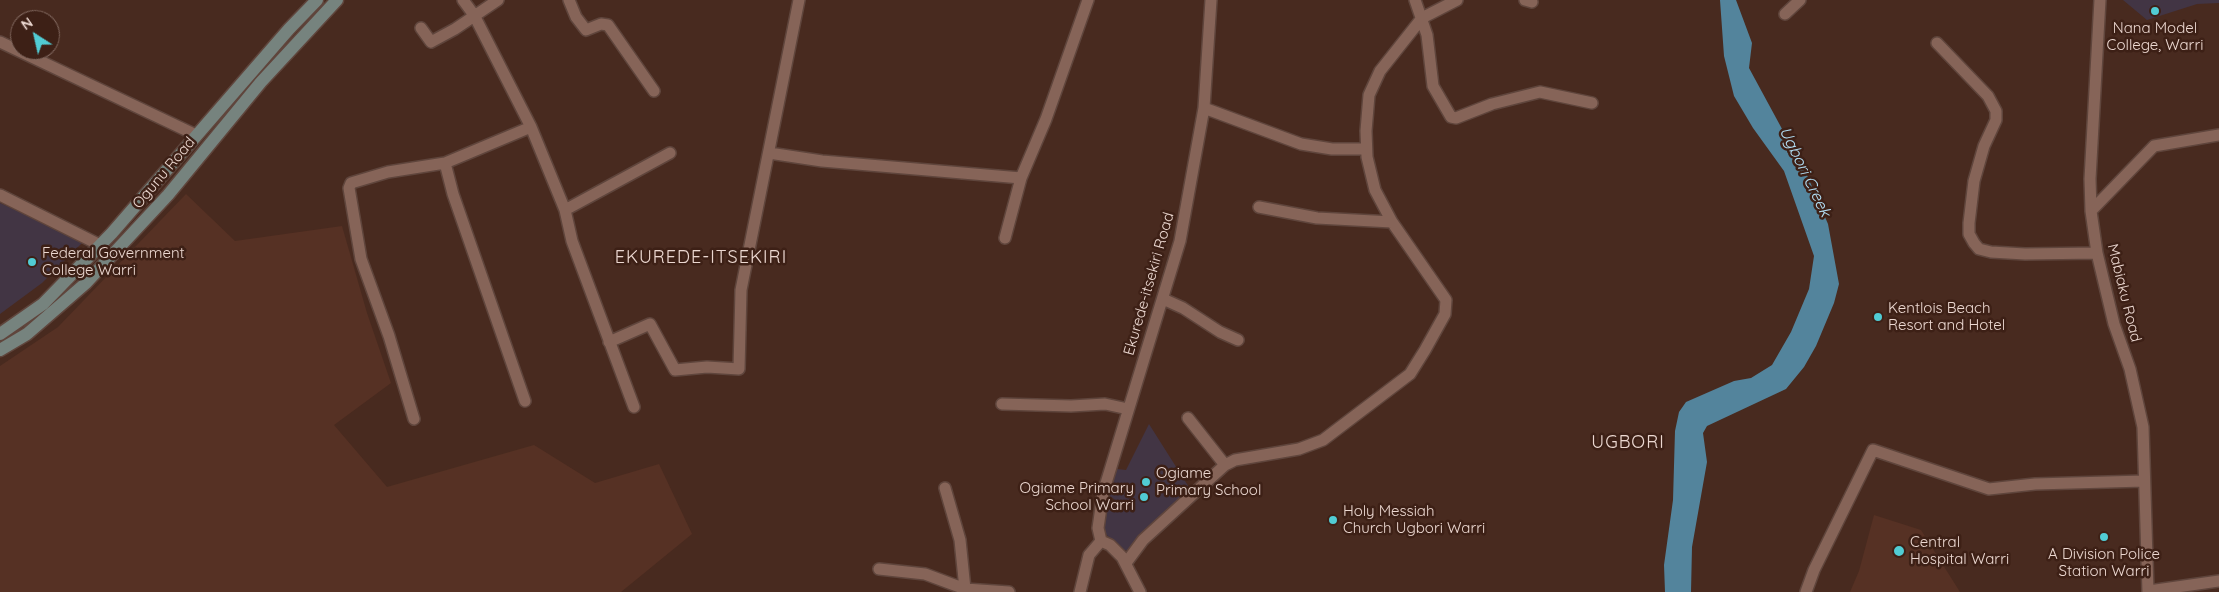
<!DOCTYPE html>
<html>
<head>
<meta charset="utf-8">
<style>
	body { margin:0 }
	#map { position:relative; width:2219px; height:592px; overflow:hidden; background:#482a1f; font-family:Quicksand,sans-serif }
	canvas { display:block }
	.north { position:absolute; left:10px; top:10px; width:50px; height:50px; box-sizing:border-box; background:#3d2016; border:1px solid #836a61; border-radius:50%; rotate:325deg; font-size:14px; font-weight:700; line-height:20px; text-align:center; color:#ecd8d1 }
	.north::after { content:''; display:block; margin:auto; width:18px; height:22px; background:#51ccd4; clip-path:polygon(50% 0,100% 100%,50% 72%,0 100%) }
</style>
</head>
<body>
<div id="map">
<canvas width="2219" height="592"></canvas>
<div class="north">N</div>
</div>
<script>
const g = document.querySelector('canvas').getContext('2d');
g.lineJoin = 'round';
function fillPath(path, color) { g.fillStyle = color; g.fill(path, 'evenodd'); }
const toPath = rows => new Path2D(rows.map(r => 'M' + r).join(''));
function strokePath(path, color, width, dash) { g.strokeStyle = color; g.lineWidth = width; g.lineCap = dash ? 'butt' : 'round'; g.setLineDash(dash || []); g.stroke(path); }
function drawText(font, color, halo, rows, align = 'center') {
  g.font = font + ' Quicksand,sans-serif'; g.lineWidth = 5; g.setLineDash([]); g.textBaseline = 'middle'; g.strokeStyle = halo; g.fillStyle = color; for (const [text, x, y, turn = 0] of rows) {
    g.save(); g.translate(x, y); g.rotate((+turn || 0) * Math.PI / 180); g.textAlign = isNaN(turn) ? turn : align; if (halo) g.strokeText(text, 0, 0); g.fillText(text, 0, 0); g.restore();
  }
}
const built = toPath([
	[186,194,235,241,342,226,367,313,391,383,334,425,387,487,534,445,595,483,659,464,692,534,621,592,0,592,0,366,58,327],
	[1874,515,1921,530,1960,592,1850,592,1859,571]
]);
const education = toPath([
	[2123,0,2219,0,2219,3,2197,4,2147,20],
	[0,203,85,240,42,283,0,314],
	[1149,424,1192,492,1131,551,1123,550,1099,528,1114,499,1105,493,1110,472,1117,469,1126,470]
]);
const water = toPath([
	[1720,0,1736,0,1752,43,1749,68,1807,175,1828,224,1839,284,1834,303,1816,346,1804,367,1786,389,1707,426,1703,433,1707,462,1692,547,1691,592,1665,592,1664,565,1673,500,1675,431,1679,412,1686,402,1734,381,1751,378,1772,365,1791,332,1809,289,1814,256,1784,171,1753,128,1734,96,1724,56]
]);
const minor = toPath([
	[463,0,474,15,531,127,565,210,572,241,634,407],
	[569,0,576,17,586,30,601,24,608,25,654,91],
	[1415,0,1427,35,1433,86,1451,117,1456,118,1492,104,1540,92,1592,103],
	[1525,0,1532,2],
	[2100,0,2090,179,2091,211,2097,253,2114,324,2130,369,2143,427,2148,592],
	[1785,14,1800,0],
	[421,28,431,42,455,29,498,0],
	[0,42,196,135],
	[1937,43,1988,96,1996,111,1996,120,1984,146,1974,181,1969,223,1969,234,1974,243,1979,249,1991,252,2025,254,2097,253],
	[1204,108,1301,144,1332,149,1366,149],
	[769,153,822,161,1021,178],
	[445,163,453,194,525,401],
	[0,195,100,245],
	[1259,207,1317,218,1392,222],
	[565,210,670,153],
	[2091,211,2154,146,2219,135],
	[1005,238,1021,178,1046,119,1088,0],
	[1163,299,1183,308,1220,332,1238,340],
	[609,342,650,324,675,370,707,367,739,369,741,290,799,0],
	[1002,404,1071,406,1105,404,1128,409],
	[1188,418,1225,465],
	[414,419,389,336,361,259,349,188,351,183,388,172,445,163,531,127],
	[945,488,960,540,965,589],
	[1101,541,1098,528,1103,493,1180,241,1204,108,1211,0],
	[1101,541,1110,545,1122,557,1140,592],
	[1126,563,1143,540,1225,465,1235,460,1299,449,1323,440,1410,374,1425,350,1445,314,1446,300,1392,222,1375,190,1367,157,1366,131,1369,95,1380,71,1422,18,1457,0],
	[879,569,925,574,965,589,1009,592],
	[2149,591,2219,581],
	[1080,592,1089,555,1101,541],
	[1806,592,1814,570,1873,450,1989,489,2035,484,2144,481]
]);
const secondary = toPath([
	[0,334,43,304,112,233,289,29,317,0],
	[0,350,27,334,86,283,168,195,261,82,337,0]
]);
const markers = [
	[2155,11,5,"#51ccd4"],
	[32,262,5,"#51ccd4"],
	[1878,317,5,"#51ccd4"],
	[1146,482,5,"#51ccd4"],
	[1144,497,5,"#51ccd4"],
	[1333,520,5,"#51ccd4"],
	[2104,537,5,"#51ccd4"],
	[1899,551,6,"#51ccd4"]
];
const poiNames = [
	["Nana Model",2155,28,"center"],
	["College, Warri",2155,45,"center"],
	["Federal Government",42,253],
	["College Warri",42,270],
	["Kentlois Beach",1888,308],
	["Resort and Hotel",1888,325],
	["Ogiame",1156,473],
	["Primary School",1156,490],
	["Ogiame Primary",1134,488,"right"],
	["School Warri",1134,505,"right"],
	["Holy Messiah",1343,511],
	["Church Ugbori Warri",1343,528],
	["Central",1910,542],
	["Hospital Warri",1910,559],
	["A Division Police",2104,554,"center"],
	["Station Warri",2104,571,"center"]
];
const streetNames = [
	["Ogunu Road",164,173,-50],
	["Ekurede-itsekiri Road",1149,284,-74],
	["Mabiaku Road",2124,293,76]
];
const waterNames = [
	["Ugbori Creek",1805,172,64]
];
const quarterNames = [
	["EKUREDE-ITSEKIRI",701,258],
	["UGBORI",1628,443]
];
fillPath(built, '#563124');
fillPath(education, '#423544');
fillPath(water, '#53849c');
strokePath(minor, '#5f453c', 14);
strokePath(secondary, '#5f453c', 15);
strokePath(minor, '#866458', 11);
strokePath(secondary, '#76837e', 12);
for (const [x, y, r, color] of markers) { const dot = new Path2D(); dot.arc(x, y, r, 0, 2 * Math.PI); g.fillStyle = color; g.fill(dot); strokePath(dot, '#3d2016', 2); }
drawText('15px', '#ecd8d1', '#3d2016', poiNames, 'left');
drawText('15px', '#ecd8d1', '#3d2016', streetNames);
drawText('italic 16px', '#b4e1f8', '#3d2016', waterNames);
g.letterSpacing = '1px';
drawText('18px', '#ecd8d1', '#3d2016', quarterNames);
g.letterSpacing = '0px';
</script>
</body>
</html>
